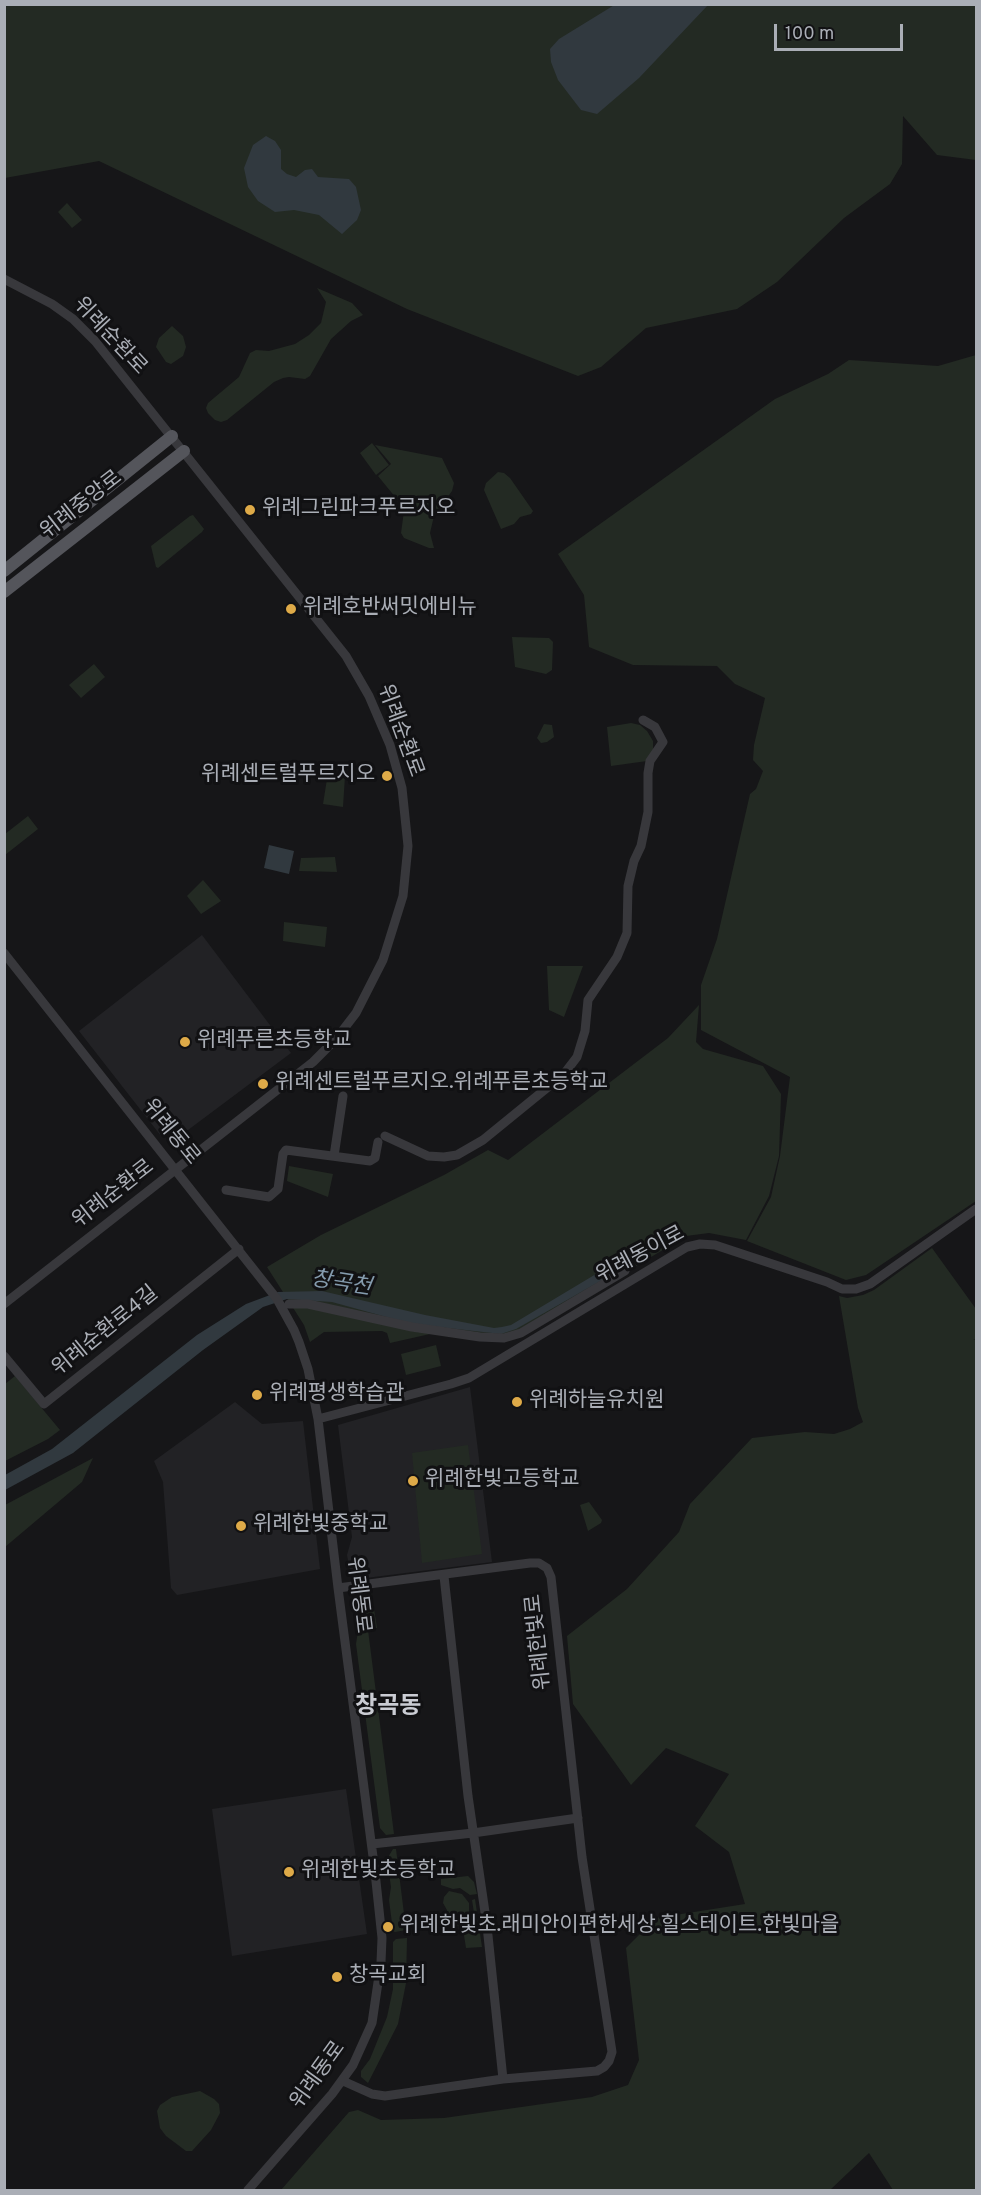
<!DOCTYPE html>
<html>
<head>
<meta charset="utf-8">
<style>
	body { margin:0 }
	#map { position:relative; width:981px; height:2195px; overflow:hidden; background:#161618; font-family:Overpass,sans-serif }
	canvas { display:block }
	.frame { position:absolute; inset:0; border:6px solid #aaaeb6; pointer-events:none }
	.scale { position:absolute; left:774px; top:24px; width:129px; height:27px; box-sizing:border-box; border:3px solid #aaaeb6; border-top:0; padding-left:8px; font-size:18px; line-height:21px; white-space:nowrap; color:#aaaeb6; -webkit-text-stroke:4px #111113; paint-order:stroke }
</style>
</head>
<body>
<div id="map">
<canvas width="981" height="2195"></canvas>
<div class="frame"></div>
<div class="scale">100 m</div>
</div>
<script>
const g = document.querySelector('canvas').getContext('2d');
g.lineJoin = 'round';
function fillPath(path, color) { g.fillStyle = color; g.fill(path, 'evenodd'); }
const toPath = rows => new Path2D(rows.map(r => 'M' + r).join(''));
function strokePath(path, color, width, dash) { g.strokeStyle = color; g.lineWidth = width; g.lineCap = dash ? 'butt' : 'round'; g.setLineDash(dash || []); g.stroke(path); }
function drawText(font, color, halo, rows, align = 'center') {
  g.font = font + ' Overpass,"Noto Sans KR",sans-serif'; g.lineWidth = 6; g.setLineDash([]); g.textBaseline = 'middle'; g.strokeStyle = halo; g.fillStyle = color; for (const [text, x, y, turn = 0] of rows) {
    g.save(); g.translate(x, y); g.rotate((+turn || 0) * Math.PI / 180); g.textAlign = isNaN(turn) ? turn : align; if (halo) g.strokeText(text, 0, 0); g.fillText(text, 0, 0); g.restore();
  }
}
const built = toPath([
	[202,935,291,1053,180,1136,161,1136,79,1031],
	[470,1387,492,1562,358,1579,350,1571,347,1555,352,1537,338,1425],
	[235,1402,262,1424,303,1421,320,1569,177,1595,171,1588,163,1482,154,1461],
	[346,1789,367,1934,232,1956,212,1809]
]);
const green = toPath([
	[5,5,976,5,976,160,937,155,903,116,902,164,890,184,844,218,777,282,737,309,646,328,601,367,578,376,407,309,99,161,5,178],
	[67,203,82,220,72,228,58,212],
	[317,288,352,303,363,315,351,321,331,339,310,376,305,379,289,377,283,378,274,382,227,420,221,422,215,420,208,413,206,408,208,403,239,377,250,353,256,350,269,351,295,344,309,335,321,323,326,302],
	[172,326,183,336,186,347,183,356,171,364,166,362,156,347,159,338],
	[976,355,976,1201,866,1275,846,1280,747,1241,771,1197,780,1156,790,1077,701,1030,701,985,717,939,750,794,756,789,763,771,753,760,754,745,765,698,735,684,717,666,633,665,589,647,584,595,558,554,775,399,828,374,849,360,938,366],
	[372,443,389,465,376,475,360,453],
	[375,445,442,458,454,483,452,491,434,516,430,533,434,548,429,548,404,538,401,533,404,511,400,503,378,476,391,464],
	[498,472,504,473,510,478,533,511,531,514,520,517,514,524,501,529,484,490,486,483],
	[193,515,204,529,202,532,158,568,156,567,151,546,190,516],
	[512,637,549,638,553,642,552,670,546,674,515,667],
	[94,664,105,677,81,698,69,685],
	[631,723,640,725,647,731,653,741,653,753,647,761,611,766,607,727],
	[544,724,552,725,554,737,547,742,541,743,537,738],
	[345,776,343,807,323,804,327,779],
	[28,816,38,829,5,855,5,834],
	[335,857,337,872,299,871,301,858],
	[203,880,221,901,201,914,187,896],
	[284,922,327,927,325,947,283,941],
	[547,966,583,966,564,1017,549,1010],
	[699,1005,696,1042,703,1049,763,1066,781,1094,779,1156,769,1196,746,1240,709,1233,686,1236,518,1337,439,1332,390,1343,387,1333,382,1331,324,1332,310,1342,304,1325,267,1267,321,1235,444,1175,488,1150,508,1160,668,1038],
	[289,1166,333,1174,328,1197,287,1181],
	[932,1248,976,1309,976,1339,973,1340,976,1340,976,2190,893,2190,869,2153,830,2190,281,2190,349,2112,358,2110,381,2120,444,2118,592,2097,628,2085,639,2060,626,1948,656,1918,745,1904,729,1852,695,1826,729,1774,666,1748,631,1785,573,1704,567,1636,627,1589,679,1532,690,1504,752,1438,805,1432,834,1434,850,1429,863,1422,858,1408,839,1296,847,1298,863,1295,874,1290],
	[436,1345,441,1366,406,1375,401,1354],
	[15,1376,60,1430,48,1439,5,1461,5,1384],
	[468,1445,482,1554,422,1563,412,1453],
	[93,1458,82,1482,5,1547,5,1505],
	[589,1502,602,1520,601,1523,588,1531,580,1505],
	[371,1590,377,1628,368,1630,394,1834,386,1835,380,1828,356,1644,358,1631,355,1596,362,1592],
	[393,1849,396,1849,406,1930,395,1932,393,1931,389,1900,391,1887,387,1859],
	[468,1876,474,1882,477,1894,470,1895,460,1888,453,1889,441,1885,441,1879],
	[449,1891,462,1894,469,1903,469,1915,459,1926,450,1927,445,1921,447,1910,443,1903,444,1897],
	[475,1899,482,1947,466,1948,463,1929,476,1926,472,1900],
	[407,1938,406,1983,398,2024,368,2083,361,2077,361,2071,370,2059,387,2017,393,1989,393,1942,396,1939],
	[200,2091,214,2099,219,2104,220,2113,211,2130,192,2151,186,2151,166,2136,160,2128,157,2111,160,2105,172,2097]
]);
const water = toPath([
	[616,4,708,5,639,78,597,114,581,110,558,80,551,62,550,49,559,39],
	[266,136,275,141,281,150,281,169,287,174,296,177,305,170,312,169,318,177,349,179,356,187,361,210,357,220,342,234,319,215,294,210,275,212,258,201,248,187,244,168,253,145],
	[269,845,294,851,289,874,264,868],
	[606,1268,611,1275,516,1329,501,1334,412,1324,332,1302,287,1299,263,1307,203,1350,73,1453,5,1490,5,1475,52,1449,197,1335,246,1304,278,1292,322,1291,425,1315,494,1328,502,1327,511,1325]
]);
const minor = toPath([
	[4,279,52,304,73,319,95,341,346,656,369,696,390,745,402,788,408,846,403,896,383,960,356,1013,336,1039,313,1062,4,1304],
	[4,953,277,1299,294,1330,299,1342,308,1369,318,1419,338,1588,375,1872,382,1938,381,1962,372,2023,353,2065,332,2094,248,2190],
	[385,1136,428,1156,444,1157,457,1155,483,1140,564,1074,577,1057,585,1031,588,1000,617,957,627,933,628,886,634,861,641,846,648,812,648,773,650,761,663,742,655,727,643,720],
	[334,1156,343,1096],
	[226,1190,269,1197,278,1189,283,1154,286,1150,370,1161,375,1158,378,1142],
	[289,1304,308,1304,412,1327,480,1337,504,1338,521,1333,625,1271],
	[4,1356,44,1404,239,1249],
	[318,1419,451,1384,469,1378,687,1247,700,1244,715,1245,827,1282,842,1289,856,1289,870,1284,976,1209],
	[444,1576,468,1796,487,1926,503,2079],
	[338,1588,530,1563,539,1563,547,1568,551,1577,582,1857,612,2052,609,2061,604,2067,597,2071,503,2079,385,2096,372,2094,343,2081],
	[372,1844,473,1833,578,1818]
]);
const major = toPath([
	[4,571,172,436],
	[4,592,184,451]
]);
const markers = [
	[250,510,6,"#deaa48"],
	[291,609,6,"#deaa48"],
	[387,776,6,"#deaa48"],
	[185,1042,6,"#deaa48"],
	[263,1084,6,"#deaa48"],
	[257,1395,6,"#deaa48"],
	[517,1402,6,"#deaa48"],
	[413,1481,6,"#deaa48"],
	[241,1526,6,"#deaa48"],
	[289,1872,6,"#deaa48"],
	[388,1927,6,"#deaa48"],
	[337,1977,6,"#deaa48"]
];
const streetNames = [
	["위례순환로",109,337,47],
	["위례중앙로",82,506,-38],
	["위례순환로",399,731,70],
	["위례동로",170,1133,51],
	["위례순환로",114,1195,-38],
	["위례동이로",641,1256,-28],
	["위례순환로4길",106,1332,-39],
	["위례동로",357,1595,83],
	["위례한빛로",540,1642,-96],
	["위례동로",319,2076,-54]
];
const poiNames = [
	["위례그린파크푸르지오",262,510],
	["위례호반써밋에비뉴",303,609],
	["위례센트럴푸르지오",375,776,"right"],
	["위례푸른초등학교",197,1042],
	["위례센트럴푸르지오.위례푸른초등학교",275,1084],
	["위례평생학습관",269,1395],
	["위례하늘유치원",529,1402],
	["위례한빛고등학교",425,1481],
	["위례한빛중학교",253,1526],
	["위례한빛초등학교",301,1872],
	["위례한빛초.래미안이편한세상.힐스테이트.한빛마을",400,1927],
	["창곡교회",349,1977]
];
const waterNames = [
	["창곡천",341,1285,9]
];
const quarterNames = [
	["창곡동",388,1708]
];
fillPath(built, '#222225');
fillPath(green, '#232a23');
fillPath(water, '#31393f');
strokePath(minor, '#38383c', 9);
strokePath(major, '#54555b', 12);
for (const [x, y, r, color] of markers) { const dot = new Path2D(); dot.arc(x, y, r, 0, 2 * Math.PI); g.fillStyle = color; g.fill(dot); strokePath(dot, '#111113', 2); }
drawText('21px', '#aaaeb6', '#111113', streetNames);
drawText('21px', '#aaaeb6', '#111113', poiNames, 'left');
drawText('italic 22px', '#849bad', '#111113', waterNames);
drawText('bold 24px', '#caccd3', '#111113', quarterNames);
</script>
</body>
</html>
